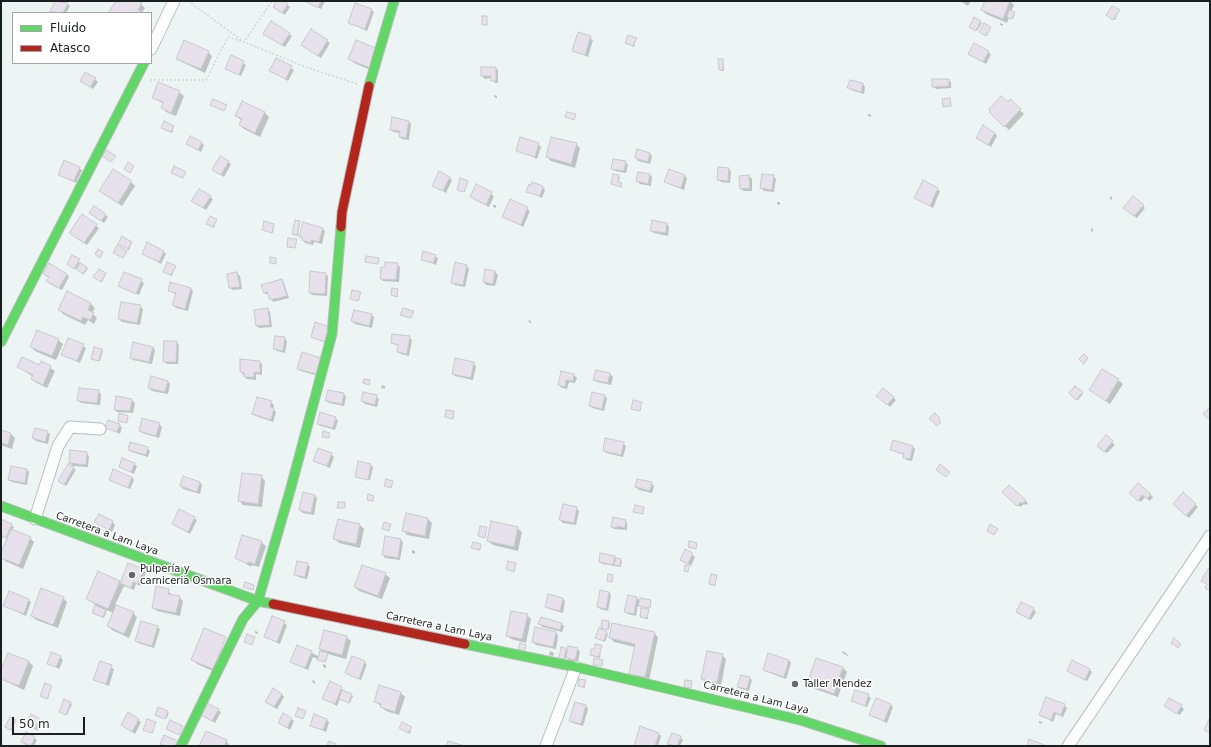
<!DOCTYPE html>
<html>
<head>
<meta charset="utf-8">
<style>
	body { margin:0 }
	#map { position:relative; width:1211px; height:747px; overflow:hidden; background:#ecf4f4; font-family:"DejaVu Sans",sans-serif }
	canvas { display:block }
	.frame { position:absolute; inset:0; border:2px solid #191e1f; pointer-events:none }
	.legend { position:absolute; left:12px; top:12px; width:140px; height:52px; box-sizing:border-box; background:#fff; border:1px solid #a3a5a5; margin:0; padding:5px 7px; list-style:none; font-size:12px; color:#191e1f }
	.legend li { display:flex; align-items:center; gap:8px; height:20px }
	.legend b { width:20px; border:1px solid #a3a5a5 }
	.scale { position:absolute; left:12px; top:717px; width:73px; height:18px; box-sizing:border-box; border:2px solid #191e1f; border-top:0; padding-left:5px; font-size:12px; line-height:14px; white-space:nowrap; color:#191e1f; -webkit-text-stroke:3px #fff; paint-order:stroke }
</style>
</head>
<body>
<div id="map">
<canvas width="1211" height="747"></canvas>
<div class="frame"></div>
<ul class="legend">
<li><b style="height:5px;background:#63d668"></b>Fluido</li>
<li><b style="height:5px;background:#b3261e"></b>Atasco</li>
</ul>
<div class="scale">50 m</div>
</div>
<script>
const g = document.querySelector('canvas').getContext('2d');
g.lineJoin = 'round';
function fillPath(path, color) { g.fillStyle = color; g.fill(path, 'evenodd'); }
const toPath = rows => new Path2D(rows.map(r => 'M' + r).join(''));
function strokePath(path, color, width, dash) { g.strokeStyle = color; g.lineWidth = width; g.lineCap = dash ? 'butt' : 'round'; g.setLineDash(dash || []); g.stroke(path); }
function drawText(font, color, halo, rows, align = 'center') {
  g.font = font + ' "DejaVu Sans",sans-serif'; g.lineWidth = 3; g.setLineDash([]); g.textBaseline = 'middle'; g.strokeStyle = halo; g.fillStyle = color; for (const [text, x, y, turn = 0] of rows) {
    g.save(); g.translate(x, y); g.rotate((+turn || 0) * Math.PI / 180); g.textAlign = isNaN(turn) ? turn : align; if (halo) g.strokeText(text, 0, 0); g.fillText(text, 0, 0); g.restore();
  }
}
const shadow = toPath([
	[57,1,63,1,70,6,66,13,51,12],
	[117,1,137,1,145,8,142,13,109,13],
	[278,1,282,1,290,7,285,15,274,7],
	[304,1,325,1,321,9],
	[960,1,971,1,968,6],
	[986,1,1010,1,1014,5,1011,12,1015,14,1013,19,1009,18,1007,23,986,14,982,10],
	[372,10,374,12,367,31,349,23],
	[1119,11,1115,20,1108,16],
	[975,19,982,23,977,31,971,28],
	[1000,23,1003,24,1003,26,1000,25],
	[990,28,987,36,981,33],
	[578,33,593,40,588,57,573,50],
	[289,34,292,36,285,47,267,36],
	[636,39,634,47,627,43],
	[327,41,330,43,321,58,302,45],
	[974,44,991,54,986,64,969,54],
	[381,51,378,73,354,63,350,59],
	[208,52,212,56,205,73,182,62,178,58],
	[231,57,246,65,241,76,226,68],
	[276,59,294,70,288,81,271,71],
	[723,60,724,71,721,71,720,70],
	[495,68,498,70,498,83,495,83,492,78,485,79,482,76],
	[95,79,98,82,93,89,84,83],
	[948,80,951,82,951,88,936,89,933,86],
	[863,84,865,87,864,94,851,90,849,88],
	[179,92,184,96,176,116,166,112,162,108,164,104,153,97],
	[494,95,497,96,497,98,494,97],
	[1010,101,1024,114,1009,130,990,112],
	[242,102,265,113,269,117,260,137,244,129,240,125,242,121,236,116],
	[868,114,871,115,871,117,868,116],
	[409,122,411,124,409,140,402,139,400,137,400,133,393,132,391,129],
	[174,126,172,133,162,128],
	[995,133,997,136,991,147,977,138],
	[191,137,204,145,201,152,187,144],
	[538,144,541,147,537,159,517,150],
	[576,144,580,148,575,168,551,161,547,157],
	[649,153,652,156,650,164,638,161,636,158],
	[221,157,231,164,224,177,213,170],
	[625,162,628,165,626,173,615,171,613,169],
	[79,168,82,170,76,183,59,175],
	[728,169,731,171,730,183,721,182,718,179],
	[614,175,620,177,618,183,622,185,622,187,612,184],
	[650,175,652,177,651,186,640,184,637,181],
	[685,176,687,178,684,190,665,182],
	[749,176,752,179,752,191,744,191,741,189,740,177],
	[773,176,776,179,774,192,764,191,761,188],
	[449,177,452,180,446,193,433,186],
	[467,181,465,192,459,190],
	[923,181,940,191,933,208,915,198],
	[131,182,135,186,122,206,100,191],
	[476,186,494,196,489,207,471,197],
	[543,187,545,190,542,198,528,191],
	[1110,196,1112,197,1112,200,1110,199],
	[210,197,213,199,206,210,195,203],
	[510,201,530,211,523,227,503,216],
	[777,202,780,202,780,205,777,204],
	[493,205,496,205,496,208,493,207],
	[1143,206,1145,208,1137,218,1127,210],
	[93,215,105,215,108,217,104,223],
	[83,216,99,228,87,245,73,236],
	[216,220,214,228,207,224],
	[300,222,298,236,294,235,293,234],
	[667,224,669,227,668,236,654,233,651,230],
	[274,225,273,233,263,230],
	[1091,228,1093,229,1093,232,1091,231],
	[322,229,325,231,322,244,314,242,313,245,305,243,300,236],
	[132,242,129,250,120,245],
	[163,251,166,254,161,264,143,254],
	[435,256,438,258,436,265,422,259],
	[79,260,79,263,88,268,84,274,69,265],
	[397,264,400,267,399,282,383,281,381,278],
	[467,266,469,269,465,287,454,285,452,282],
	[175,267,172,276,165,272],
	[486,270,495,272,498,275,495,286,486,285,484,282],
	[125,273,144,283,139,295,120,286],
	[237,273,240,276,242,289,233,290,230,288],
	[44,274,67,274,69,277,62,290,50,284,48,281,49,278],
	[106,274,102,282,96,278],
	[325,274,328,276,327,296,312,295,310,293],
	[282,280,284,283,289,298,273,302,269,295,264,293,262,285],
	[191,289,193,291,188,311,176,308,173,305,176,294,169,291],
	[360,293,359,301,351,298],
	[90,303,95,308,92,313,97,318,94,324,88,320,85,325,63,314,59,310],
	[140,306,143,309,140,325,122,322,119,319],
	[267,309,270,312,272,327,259,328,257,326],
	[371,315,374,317,372,328,355,324,352,321],
	[528,320,531,321,531,324,529,322],
	[316,324,328,344,312,337],
	[409,337,412,340,409,356,401,354,398,352,399,346,392,343],
	[284,338,287,341,285,353,277,351,274,349],
	[69,339,86,348,80,363,63,355],
	[58,340,63,344,56,360,35,351,31,347],
	[176,342,179,345,178,364,167,364,164,361],
	[153,347,155,350,152,364,133,360,131,357],
	[95,348,103,351,100,361,93,359],
	[303,354,318,376,301,371,298,369],
	[260,362,262,364,262,375,256,374,256,380,247,379,241,372],
	[42,363,55,371,47,388,37,383,32,379,33,377,19,367,40,367],
	[473,363,476,366,473,380,455,376,453,373],
	[596,371,610,374,613,377,611,385,597,382,594,379],
	[562,373,574,375,577,378,575,383,569,382,567,389,562,388,559,385],
	[1118,380,1123,384,1110,404,1090,390],
	[168,382,170,384,168,394,152,391,149,388],
	[382,385,385,386,385,389,381,388],
	[1075,387,1083,394,1078,400,1070,393],
	[98,391,101,394,100,405,81,403,78,400],
	[344,394,346,397,344,406,329,403,326,400],
	[376,396,379,399,377,407,365,404,362,401],
	[604,396,607,398,604,411,592,408,590,405],
	[893,397,896,400,890,407,880,398],
	[117,398,132,400,135,403,133,413,117,412,115,410],
	[271,402,274,405,273,409,276,412,273,422,256,416,253,414],
	[454,412,453,419,446,417],
	[335,418,338,420,335,430,321,426,318,424],
	[109,421,122,427,120,434,106,427],
	[159,424,162,427,159,438,142,433,140,431],
	[1,431,11,434,15,438,12,449,1,445],
	[47,432,50,434,48,444,36,441,33,438],
	[1106,437,1115,445,1107,453,1098,446],
	[623,443,626,446,623,457,606,453,604,451],
	[913,447,915,449,912,461,906,460,904,455,892,450],
	[147,448,150,451,148,457,132,452,129,450],
	[86,453,89,456,88,467,73,466,70,463],
	[331,454,334,457,330,468,314,461],
	[134,464,137,466,134,474,120,467],
	[370,465,373,467,370,480,356,477],
	[73,468,76,470,66,486,59,481],
	[27,470,29,472,27,485,12,482,9,480],
	[261,476,265,481,262,507,243,505,239,500],
	[132,477,134,480,130,489,110,480],
	[200,482,202,485,200,494,183,489,181,486],
	[651,483,654,486,652,493,639,490,636,487],
	[1138,484,1153,497,1150,501,1145,497,1141,502,1130,493],
	[1009,486,1028,503,1026,505,1024,504,1020,507,1004,492],
	[1183,494,1198,507,1189,518,1177,507],
	[315,496,317,498,314,515,303,513,300,510],
	[576,508,579,511,576,525,563,523,560,520],
	[194,518,197,520,190,534,173,524],
	[428,519,432,523,429,539,407,535,403,530],
	[1,520,11,525,14,527,12,530,30,538,34,542,23,569,5,561,1,557,8,539,1,536],
	[339,520,360,525,364,529,360,548,339,543,335,539],
	[625,520,627,523,627,530,614,529,612,527],
	[96,522,113,522,115,525,112,532],
	[517,528,522,532,518,551,493,545,488,541],
	[400,540,403,542,400,560,385,558,383,555],
	[261,542,266,546,259,567,252,565,251,567,236,557],
	[412,550,415,551,415,554,412,553],
	[686,551,695,557,691,566,681,560],
	[614,557,622,561,621,567,602,564,600,561],
	[307,564,310,567,307,579,298,577,295,574],
	[143,570,146,572,141,586,136,584,134,590,124,586,115,605,133,613,137,617,129,638,112,630,108,626,113,613,107,610,104,618,94,614,96,605,87,599,120,581,121,583],
	[385,574,390,578,382,599,359,591,355,587],
	[716,576,715,586,711,585,710,584],
	[168,590,172,596,179,597,183,601,180,616,157,611,153,607],
	[609,592,611,595,608,611,600,609,598,607],
	[63,598,67,602,58,628,36,620,32,616],
	[637,598,640,601,640,599,651,601,651,607,638,605,636,616,628,614,625,611],
	[563,599,565,601,563,613,549,609,546,607],
	[28,600,31,602,26,616,5,606],
	[1033,609,1036,612,1031,620,1017,612],
	[648,610,648,619,642,618,641,617],
	[527,615,531,619,526,643,511,639,507,635],
	[273,617,287,625,280,644,265,637],
	[603,621,610,623,609,630,602,628],
	[561,623,564,626,562,632,542,627,540,624],
	[157,627,160,629,154,648,138,643,136,641],
	[205,629,217,673,197,664,193,660],
	[600,630,608,634,605,642,596,638],
	[255,631,258,632,258,634,255,633],
	[556,633,558,635,556,649,536,645,533,642],
	[654,633,658,637,649,681,634,678,635,647,614,642,610,638],
	[346,637,351,641,346,659,328,654,326,662,313,657,308,670,291,662,311,652,319,657,324,653,320,649],
	[601,646,600,658,592,656,591,655],
	[562,648,568,651,577,649,580,651,578,662,570,661,566,657,565,659,561,659],
	[550,651,554,653,553,656,549,655],
	[843,651,848,655,848,656,842,653],
	[722,655,726,659,721,686,706,683,702,679],
	[60,657,63,660,59,669,48,663],
	[353,657,367,664,361,680,346,673],
	[817,659,843,668,847,672,838,697,812,688,808,684],
	[789,660,791,663,786,679,767,672,764,670],
	[29,662,33,666,24,690,1,679,1,673],
	[100,662,114,669,109,686,95,680],
	[323,664,326,665,326,668,323,667],
	[1089,669,1092,672,1087,681,1068,671],
	[749,678,752,680,749,691,741,689,738,687],
	[312,680,315,681,315,684,313,683],
	[585,681,585,688,579,686],
	[331,683,353,696,350,703,340,699,337,706,323,698],
	[380,686,401,693,405,697,399,715,386,711,375,701],
	[51,687,48,699,41,696],
	[282,694,284,697,277,709,269,704],
	[868,695,871,698,867,707,852,701],
	[65,701,72,704,67,715,62,713],
	[891,705,893,707,887,723,870,715],
	[1064,705,1067,708,1063,717,1056,714,1053,722,1040,715],
	[586,706,588,709,583,726,573,723,570,721],
	[1181,706,1184,709,1180,715,1168,708],
	[158,708,169,713,166,719,157,716],
	[218,710,221,712,215,723,203,716],
	[128,714,141,722,135,734,122,725],
	[31,715,42,722,38,731,27,724],
	[291,719,294,721,290,730,280,723],
	[326,719,329,722,326,732,311,725],
	[15,721,12,730,7,728],
	[1039,721,1042,722,1042,724,1039,723],
	[155,723,153,733,146,731],
	[411,728,410,734,401,729],
	[658,733,661,736,658,746,636,746],
	[27,734,37,740,34,746,27,746,22,742],
	[680,737,683,740,680,746,671,746,669,743],
	[226,741,230,746,200,746]
]);
const building = toPath([
	[55,1,68,3,63,13,50,12,55,1],
	[116,1,139,1,142,3,138,10,143,13,108,13,116,1],
	[276,1,284,1,288,4,282,13,273,7,276,1],
	[305,1,321,1,318,8,305,1],
	[985,1,1010,1,1003,19,981,10,985,1],
	[355,3,372,9,365,29,348,23,355,3],
	[1112,6,1120,10,1113,20,1106,15,1112,6],
	[1009,10,1015,12,1012,19,1007,17,1009,10],
	[482,16,487,16,487,25,482,25,482,16],
	[974,17,981,21,976,31,969,27,974,17],
	[271,21,290,33,282,45,263,34,271,21],
	[984,23,991,27,986,36,979,32,984,23],
	[311,29,328,40,318,56,301,45,311,29],
	[578,32,591,36,585,55,572,51,578,32],
	[628,35,637,38,633,46,625,43,628,35],
	[184,40,209,51,201,69,176,59,184,40],
	[356,40,381,50,373,69,348,59,356,40],
	[974,43,989,51,983,62,968,54,974,43],
	[231,55,244,61,239,75,225,69,231,55],
	[276,58,292,66,286,79,269,71,276,58],
	[718,59,723,59,723,70,719,70,718,59],
	[481,67,496,67,496,81,491,81,491,76,481,76,481,67],
	[85,72,96,78,90,87,80,81,85,72],
	[932,79,949,79,949,86,932,87,932,79],
	[850,80,863,83,861,92,847,88,850,80],
	[158,82,180,91,171,113,161,108,163,102,152,98,158,82],
	[1001,96,1008,102,1010,99,1021,109,1004,127,989,112,990,111,989,109,1001,96],
	[950,98,951,106,943,107,942,99,950,98],
	[213,99,227,105,224,111,210,105,213,99],
	[242,101,265,112,255,133,239,125,242,119,235,116,242,101],
	[567,112,576,114,574,120,565,117,567,112],
	[392,117,409,121,406,138,399,137,400,131,390,130,392,117],
	[164,121,174,126,171,132,161,128,164,121],
	[983,125,995,133,988,145,976,138,983,125],
	[190,136,202,142,198,150,186,144,190,136],
	[520,137,539,143,535,157,516,151,520,137],
	[551,137,577,143,571,164,546,157,551,137],
	[637,149,650,153,648,162,635,158,637,149],
	[106,150,116,156,111,162,102,156,106,150],
	[220,156,229,161,221,175,212,170,220,156],
	[613,159,626,161,624,171,611,169,613,159],
	[64,160,80,167,74,181,58,175,64,160],
	[128,162,134,166,130,173,124,169,128,162],
	[174,166,186,172,183,178,171,173,174,166],
	[718,167,729,168,728,181,717,180,718,167],
	[113,169,132,181,118,203,99,191,113,169],
	[669,169,685,175,681,188,664,182,669,169],
	[439,171,450,177,443,191,432,186,439,171],
	[638,172,650,174,648,184,636,181,638,172],
	[613,174,619,175,618,182,622,183,621,187,611,184,613,174],
	[762,174,774,175,772,190,760,188,762,174],
	[749,175,750,188,740,189,739,176,749,175],
	[460,178,468,181,464,192,457,190,460,178],
	[923,180,938,188,930,206,914,198,923,180],
	[532,182,543,186,540,196,526,192,529,184,531,185,532,182],
	[476,184,492,192,486,205,470,197,476,184],
	[199,189,211,196,203,208,191,201,199,189],
	[1133,196,1144,205,1134,216,1123,208,1133,196],
	[510,199,528,207,521,225,502,217,510,199],
	[94,206,106,214,101,221,89,213,94,206],
	[82,214,97,224,84,243,69,233,82,214],
	[210,216,217,219,213,227,206,224,210,216],
	[295,220,300,221,297,235,292,234,295,220],
	[652,220,667,223,666,233,650,231,652,220],
	[264,221,274,224,272,233,262,230,264,221],
	[303,222,323,228,319,242,311,240,311,243,302,240,302,237,299,237,303,222],
	[122,236,132,242,128,249,118,244,122,236],
	[288,238,297,239,295,248,287,247,288,238],
	[147,242,164,251,159,262,142,254,147,242],
	[117,245,127,251,123,258,113,253,117,245],
	[98,249,103,252,100,258,95,254,98,249],
	[423,251,436,255,433,263,421,260,423,251],
	[72,255,80,259,74,269,67,264,72,255],
	[366,256,379,258,378,264,365,262,366,256],
	[270,257,276,258,276,264,270,263,270,257],
	[167,262,176,266,171,275,163,272,167,262],
	[385,262,398,263,396,280,380,279,381,267,385,267,385,262],
	[455,262,467,265,463,285,451,283,455,262],
	[49,263,67,274,59,288,46,281,49,277,43,274,49,263],
	[80,263,87,267,83,274,76,269,80,263],
	[99,269,106,273,101,282,93,277,99,269],
	[485,269,495,271,493,284,483,282,485,269],
	[310,271,326,273,325,294,309,293,310,271],
	[124,272,142,279,136,294,118,286,124,272],
	[237,272,240,287,229,288,227,274,237,272],
	[282,279,287,296,270,300,267,292,264,293,261,285,282,279],
	[170,282,191,288,185,309,172,305,176,293,168,291,170,282],
	[392,288,398,289,397,297,391,295,392,288],
	[352,290,361,292,358,301,350,299,352,290],
	[67,291,91,303,88,310,94,313,90,320,83,317,81,321,58,310,67,291],
	[121,302,141,305,137,323,118,319,121,302],
	[268,308,270,325,256,326,254,310,268,308],
	[403,308,414,311,411,318,400,315,403,308],
	[354,310,372,314,369,326,351,321,354,310],
	[315,322,330,327,325,342,311,337,315,322],
	[37,330,59,339,52,356,30,347,37,330],
	[392,334,410,336,407,354,397,352,398,345,391,343,392,334],
	[275,336,285,337,283,351,273,349,275,336],
	[68,338,84,344,77,361,61,355,68,338],
	[164,341,177,341,176,362,163,362,164,341],
	[133,342,153,347,149,362,130,358,133,342],
	[94,347,102,349,99,361,91,359,94,347],
	[302,352,321,358,316,374,297,369,302,352],
	[1084,354,1088,358,1084,364,1079,359,1084,354],
	[22,357,39,365,41,361,51,366,43,385,31,379,33,375,17,367,22,357],
	[455,358,474,362,471,378,452,374,455,358],
	[240,359,260,361,260,373,254,372,254,377,244,377,244,373,240,372,240,359],
	[1102,369,1119,379,1106,401,1089,390,1102,369],
	[596,370,610,373,608,383,593,380,596,370],
	[561,371,574,374,573,381,566,380,565,387,558,385,561,371],
	[151,376,168,381,165,392,148,388,151,376],
	[364,379,370,380,369,385,363,383,364,379],
	[1075,386,1083,392,1076,400,1069,393,1075,386],
	[79,388,99,390,97,403,77,401,79,388],
	[883,388,894,397,887,405,876,396,883,388],
	[328,390,344,393,342,404,325,401,328,390],
	[363,392,377,395,375,405,361,401,363,392],
	[592,392,605,395,602,409,589,406,592,392],
	[116,396,132,399,130,411,114,410,116,396],
	[257,397,272,401,270,407,274,408,271,420,252,414,257,397],
	[633,400,642,402,640,411,631,409,633,400],
	[1210,407,1210,420,1203,414,1210,407],
	[446,410,454,411,453,419,445,417,446,410],
	[320,412,336,417,333,428,317,424,320,412],
	[119,413,128,416,127,423,118,421,119,413],
	[935,413,940,418,939,420,941,422,937,426,929,418,935,413],
	[142,418,160,423,156,436,139,431,142,418],
	[108,420,120,424,117,432,105,428,108,420],
	[35,428,48,431,45,442,32,438,35,428],
	[1,430,11,433,8,445,1,443,1,430],
	[323,431,330,433,329,438,322,437,323,431],
	[1106,435,1113,441,1104,452,1097,446,1106,435],
	[605,438,624,442,621,455,603,451,605,438],
	[893,440,913,446,910,459,903,458,904,454,890,450,893,440],
	[130,442,148,447,146,455,128,450,130,442],
	[318,448,332,453,327,466,313,461,318,448],
	[70,450,87,452,86,465,69,463,70,450],
	[122,458,135,463,131,472,119,467,122,458],
	[358,461,371,464,368,480,355,477,358,461],
	[68,464,74,467,64,485,58,481,68,464],
	[940,464,950,472,946,477,936,470,940,464],
	[11,466,27,469,25,483,8,480,11,466],
	[113,469,132,477,128,488,109,480,113,469],
	[242,473,262,475,258,504,238,501,242,473],
	[183,476,200,482,197,492,180,486,183,476],
	[386,479,393,481,391,488,384,486,386,479],
	[637,479,652,482,650,491,635,487,637,479],
	[1138,483,1151,494,1147,499,1142,495,1138,501,1129,493,1138,483],
	[1009,485,1026,500,1022,504,1021,502,1017,506,1002,492,1009,485],
	[303,492,315,495,311,513,299,510,303,492],
	[1183,492,1196,504,1186,516,1173,504,1183,492],
	[368,494,374,496,373,501,367,500,368,494],
	[338,502,345,502,345,508,337,508,338,502],
	[563,504,577,507,574,523,559,520,563,504],
	[635,505,644,507,643,514,633,512,635,505],
	[179,509,195,517,188,532,172,524,179,509],
	[406,513,428,518,425,536,402,531,406,513],
	[99,514,113,521,109,530,94,522,99,514],
	[613,517,626,520,625,528,617,526,617,528,611,527,613,517],
	[1,519,12,524,6,538,1,535,1,519],
	[338,519,360,524,356,544,333,539,338,519],
	[491,521,518,527,514,547,487,541,491,521],
	[384,522,391,524,389,531,382,529,384,522],
	[990,524,998,529,994,535,987,531,990,524],
	[480,526,487,527,485,538,478,536,480,526],
	[11,529,31,537,19,565,1,558,1,553,11,529],
	[242,535,262,541,255,564,248,562,247,564,235,558,242,535],
	[385,536,401,539,398,558,382,555,385,536],
	[689,541,697,543,696,549,688,547,689,541],
	[473,542,481,544,480,550,471,548,473,542],
	[685,549,693,553,688,564,680,560,685,549],
	[600,553,615,556,613,565,599,562,600,553],
	[616,558,621,559,620,566,614,565,616,558],
	[297,561,308,563,305,577,294,575,297,561],
	[508,561,516,563,514,572,506,569,508,561],
	[128,563,144,569,138,584,133,582,131,588,120,583,128,563],
	[362,565,386,573,378,596,354,587,362,565],
	[685,565,689,566,688,572,684,571,685,565],
	[1210,566,1210,591,1205,588,1207,584,1201,581,1210,566],
	[98,571,120,581,108,609,86,599,98,571],
	[608,574,613,575,612,582,607,581,608,574],
	[711,574,717,575,715,585,709,584,711,574],
	[245,582,254,585,253,590,243,587,245,582],
	[156,586,169,589,168,594,180,596,176,613,152,608,156,586],
	[41,588,64,597,53,625,31,616,41,588],
	[600,590,609,592,606,609,597,607,600,590],
	[9,591,29,599,24,614,3,606,9,591],
	[548,594,563,598,560,611,545,607,548,594],
	[628,595,637,597,634,614,624,612,628,595],
	[640,598,651,600,650,608,638,606,640,598],
	[1021,602,1034,608,1029,619,1016,612,1021,602],
	[95,605,106,610,103,617,92,613,95,605],
	[116,605,134,612,124,634,107,626,116,605],
	[641,608,649,609,647,618,640,617,641,608],
	[511,611,528,614,522,639,506,636,511,611],
	[272,616,285,621,277,642,264,637,272,616],
	[541,617,562,623,560,630,538,624,541,617],
	[602,620,609,621,608,630,601,628,602,620],
	[141,621,158,626,152,646,135,641,141,621],
	[612,623,655,632,645,677,629,674,635,644,609,638,612,623],
	[535,627,556,632,553,647,532,642,535,627],
	[204,628,226,637,213,669,191,660,204,628],
	[599,628,607,632,604,641,595,638,599,628],
	[324,630,347,636,342,655,319,649,324,630],
	[247,634,255,637,252,645,244,642,247,634],
	[1174,638,1181,644,1178,648,1171,643,1174,638],
	[520,643,526,645,524,652,518,650,520,643],
	[595,644,602,645,599,657,590,655,591,649,594,649,595,644],
	[297,645,312,651,305,668,290,662,297,645],
	[568,646,578,648,575,660,566,658,568,646],
	[561,647,566,648,564,659,559,658,561,647],
	[320,651,328,653,325,662,317,660,320,651],
	[707,651,723,654,717,683,701,679,707,651],
	[51,652,61,656,56,667,47,664,51,652],
	[8,653,29,661,19,686,1,679,1,670,8,653],
	[768,653,789,660,784,677,763,670,768,653],
	[352,656,365,661,359,679,345,673,352,656],
	[594,658,603,660,602,666,593,665,594,658],
	[816,658,843,667,834,694,807,684,816,658],
	[1072,660,1090,669,1085,680,1067,671,1072,660],
	[100,661,112,665,106,684,93,680,100,661],
	[741,675,750,677,747,689,737,687,741,675],
	[579,679,586,680,584,687,578,686,579,679],
	[685,680,692,681,691,688,684,687,685,680],
	[330,681,342,687,335,704,322,699,330,681],
	[45,683,52,686,47,699,40,696,45,683],
	[379,685,401,692,395,712,380,707,381,704,374,702,379,685],
	[273,688,282,694,274,707,265,702,273,688],
	[342,690,352,694,349,703,339,699,342,690],
	[855,690,869,694,865,706,851,701,855,690],
	[1046,697,1065,704,1061,715,1054,712,1051,720,1039,715,1046,697],
	[876,698,891,704,884,721,869,715,876,698],
	[1169,698,1182,705,1177,714,1164,706,1169,698],
	[64,699,71,702,66,715,59,712,64,699],
	[205,702,219,709,212,721,199,714,205,702],
	[575,702,586,705,581,724,569,721,575,702],
	[158,707,168,711,165,719,155,715,158,707],
	[298,708,306,711,303,719,295,716,298,708],
	[128,712,139,719,132,732,121,725,128,712],
	[283,713,292,718,287,728,278,723,283,713],
	[31,714,40,719,35,729,26,724,31,714],
	[314,714,327,719,323,730,310,726,314,714],
	[10,717,16,720,11,730,5,727,10,717],
	[1210,717,1210,733,1204,730,1210,717],
	[147,719,156,722,152,733,143,730,147,719],
	[170,720,183,726,179,735,166,729,170,720],
	[402,722,412,727,408,733,399,728,402,722],
	[640,726,659,733,655,746,634,746,640,726],
	[206,731,227,740,224,746,199,746,206,731],
	[26,732,35,737,31,746,21,742,26,732],
	[672,733,681,736,677,746,667,744,672,733],
	[164,735,178,741,175,746,166,746,160,744,164,735],
	[1029,739,1047,746,1027,746,1029,739],
	[329,741,336,744,335,746,327,745,329,741],
	[448,741,465,746,446,746,448,741]
]);
const path = toPath([
	[188,1,244,42,303,66,357,84],
	[150,80,206,80,228,37,244,42,272,1]
]);
const street = toPath([
	[151,49,174,1],
	[35,519,58,446,70,427,100,429],
	[546,746,576,667],
	[1068,746,1210,536]
]);
const fast = toPath([
	[369,86,394,1],
	[1,342,144,63],
	[1,506,258,601,273,604],
	[465,644,576,667,800,720,881,746],
	[181,746,243,619,258,601,290,491,332,334,341,227]
]);
const jam = toPath([
	[341,227,342,212,369,86],
	[273,604,465,644]
]);
const markers = [
	[132,575,4,"#63696a"],
	[795,684,4,"#63696a"]
];
const streetNames = [
	["Carretera a Lam Laya",107,534,20],
	["Carretera a Lam Laya",439,627,12],
	["Carretera a Lam Laya",756,698,14]
];
const poiNames = [
	["Pulpería y",140,569],
	["carniceria Osmara",140,581],
	["Taller Mendez",803,684]
];
fillPath(shadow, '#0003');
fillPath(building, '#e6e1ea');
strokePath(building, '#c8cacc', 1);
strokePath(street, '#b9bfbf', 13);
strokePath(fast, '#b9bfbf', 11);
strokePath(jam, '#b9bfbf', 11);
strokePath(path, '#d3d5d5', 1.5, [2, 2]);
strokePath(street, '#fcfdfd', 11);
strokePath(fast, '#63d668', 9);
strokePath(jam, '#b3261e', 9);
for (const [x, y, r, color] of markers) { const dot = new Path2D(); dot.arc(x, y, r, 0, 2 * Math.PI); g.fillStyle = color; g.fill(dot); strokePath(dot, '#fff', 1.5); }
drawText('10px', '#191e1f', '#fff', streetNames);
drawText('10px', '#191e1f', '#fff', poiNames, 'left');
</script>
</body>
</html>
